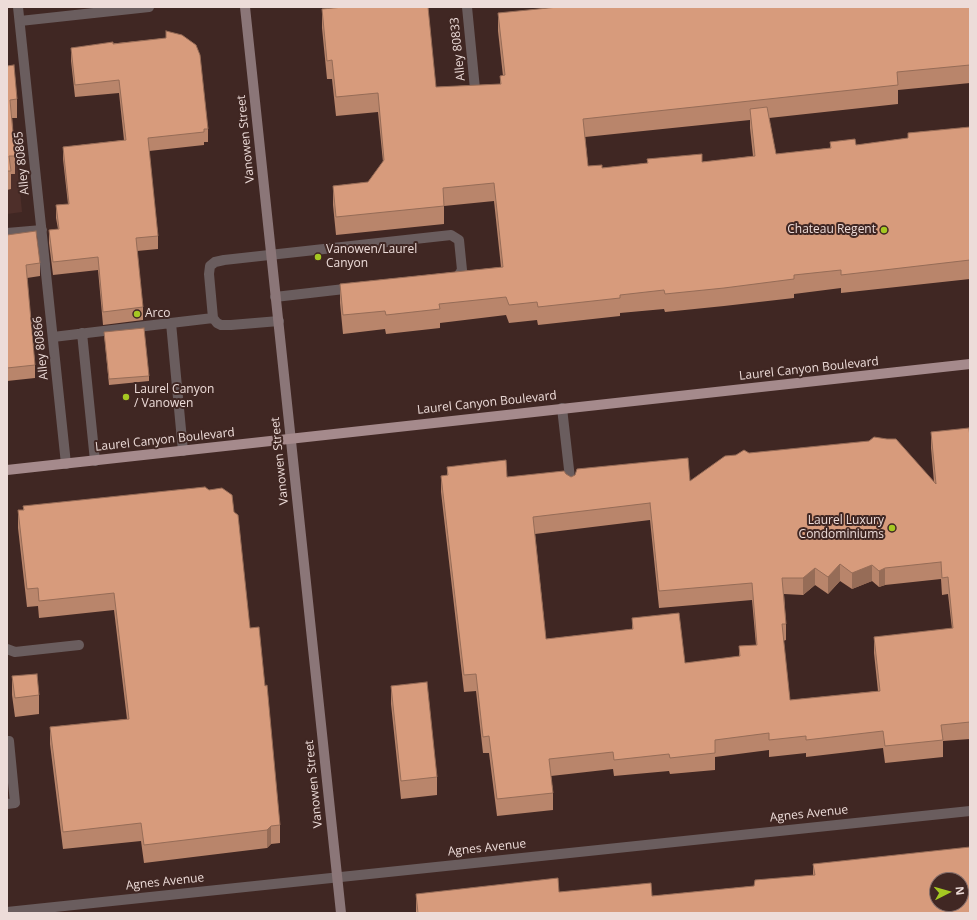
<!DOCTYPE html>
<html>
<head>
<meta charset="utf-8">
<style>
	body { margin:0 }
	#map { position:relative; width:977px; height:920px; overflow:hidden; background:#402723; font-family:"Open Sans",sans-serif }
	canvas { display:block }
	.frame { position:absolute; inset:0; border:8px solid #eddcd9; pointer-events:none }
	.north { position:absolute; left:929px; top:872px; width:40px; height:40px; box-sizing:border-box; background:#402723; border:1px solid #856f6c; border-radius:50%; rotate:84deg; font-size:11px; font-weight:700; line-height:16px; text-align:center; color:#eddcd9 }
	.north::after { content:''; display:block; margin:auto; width:14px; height:18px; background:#a5c822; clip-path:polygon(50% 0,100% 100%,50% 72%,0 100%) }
</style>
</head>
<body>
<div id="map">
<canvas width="977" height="920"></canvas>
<div class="frame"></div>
<div class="north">N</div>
</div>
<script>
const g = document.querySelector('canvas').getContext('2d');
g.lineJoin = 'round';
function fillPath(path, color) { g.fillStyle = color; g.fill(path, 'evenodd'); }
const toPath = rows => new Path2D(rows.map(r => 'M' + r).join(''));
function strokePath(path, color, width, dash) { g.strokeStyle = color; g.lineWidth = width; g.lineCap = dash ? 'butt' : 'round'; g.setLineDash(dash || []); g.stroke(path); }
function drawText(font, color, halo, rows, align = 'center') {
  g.font = font + ' "Open Sans",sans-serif'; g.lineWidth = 4; g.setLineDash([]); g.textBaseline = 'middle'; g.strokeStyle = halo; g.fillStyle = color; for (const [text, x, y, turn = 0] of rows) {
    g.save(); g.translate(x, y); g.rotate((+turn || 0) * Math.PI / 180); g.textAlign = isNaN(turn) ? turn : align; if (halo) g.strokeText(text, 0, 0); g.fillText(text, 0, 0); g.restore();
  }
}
const built = toPath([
	[7,58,22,212,7,214]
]);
const service = toPath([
	[18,7,66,464],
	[467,7,475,89],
	[7,233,42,230],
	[275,297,353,288],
	[279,321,231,325,221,325,217,323,213,318,209,274,210,266,215,262,224,260,451,235,459,240,462,270,457,278,453,278],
	[171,323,183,451],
	[82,333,95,461],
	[53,337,213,318],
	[562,408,571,487],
	[7,649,15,652,79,645],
	[7,741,9,741,15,803,7,804]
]);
const minor = toPath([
	[20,21,149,7],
	[7,912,970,811]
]);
const secondary = toPath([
	[245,7,341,913]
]);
const primary = toPath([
	[7,470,970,364]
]);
const wall = toPath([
	[970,7,970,83,898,90,898,104,769,118,776,154,830,148,830,142,856,145,908,138,908,133,970,127,970,279,841,293,841,288,794,294,794,298,724,306,665,312,664,309,620,313,620,316,538,325,537,320,509,323,506,315,440,323,440,328,386,334,385,329,343,334,340,303,340,284,501,267,494,201,444,206,444,224,336,235,333,205,333,186,368,182,383,162,378,112,336,116,332,79,327,79,322,28,322,9,436,87,500,84,500,76,503,76,498,31,498,13],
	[750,120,750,128,753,156,702,162,647,159,647,163,602,168,588,166,585,137],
	[166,31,208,129,208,142,204,142,204,145,149,151,158,236,158,249,137,251,143,307,143,320,103,325,98,270,53,275,49,243,49,230,58,229,56,218,56,205,68,204,63,159,63,147,124,140,119,93,75,97,71,61,71,48,166,38],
	[7,66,17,99,17,118,12,118,15,156,15,174,11,174,11,189,7,190],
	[7,235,40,263,40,276,27,278,35,365,35,378,7,381],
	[104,332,149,376,149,381,109,385],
	[931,432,970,438,970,739,943,741,943,757,885,763,883,748,806,757,806,753,769,757,769,750,715,757,715,770,670,774,669,771,614,776,613,769,551,776,553,793,553,810,497,816,489,753,483,753,476,691,464,692,441,492,441,476,447,475,447,467,507,477,566,474,571,477,690,481,736,455,749,453,934,482,931,448],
	[650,520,659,608,752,600,756,645,739,646,739,657,685,663,632,618,632,629,546,639,535,534],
	[941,579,942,595,948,594,952,629,874,637,874,653,878,691,790,700,783,641,786,640,786,624,784,594,803,595,815,585,828,594,840,581,852,589,872,581,879,587,885,585],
	[23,506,234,512,250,628,280,825,280,843,271,844,267,848,144,863,141,841,63,849,50,744,50,727,127,719,114,610,39,618,38,606,27,607,18,528,18,510,23,510],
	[12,676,39,695,39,714,15,717,12,695],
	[391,686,437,777,437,795,401,799,391,704],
	[813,864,970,913,416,913,416,894,559,892,652,896,754,886,813,875]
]);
const shadedWall = toPath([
	[840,564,840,581,828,594,828,577],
	[872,565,872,581,852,589,852,573],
	[815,568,815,585,803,595,803,578],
	[885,568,885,585,879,587,879,571],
	[271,826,271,844,267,848,267,830]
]);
const building = toPath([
	[344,7,428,7,436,87,501,84,500,76,505,75,498,13,558,7,970,7,970,65,897,72,898,85,583,119,588,166,602,165,602,168,648,163,647,159,702,154,702,162,755,156,750,109,767,107,776,154,831,148,830,142,855,139,856,145,908,138,908,133,970,127,970,260,841,275,841,270,794,275,794,279,724,288,665,294,664,290,620,295,620,298,538,307,537,302,509,305,506,297,439,304,440,309,386,315,385,311,343,315,340,284,503,267,494,183,443,188,444,206,336,217,333,186,368,182,384,160,378,93,336,97,332,60,327,61,322,9,344,7],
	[166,31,182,35,196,45,200,55,208,129,204,129,204,132,148,138,158,236,136,238,143,307,103,312,98,257,53,262,49,230,59,229,56,205,69,204,63,147,126,140,119,80,75,85,71,48,113,42,113,44,166,38,166,31],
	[14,65,17,99,10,100,15,156,9,156,11,171,7,171,7,66,14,65],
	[36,231,40,263,26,265,35,365,7,368,7,235,36,231],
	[144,328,149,376,109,379,104,332,144,328],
	[969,428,970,438,970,722,941,725,943,740,885,746,883,731,806,740,806,736,769,740,769,733,715,740,715,753,670,758,669,754,614,760,613,752,549,759,553,793,497,799,489,736,483,737,476,674,464,675,441,476,448,475,447,467,506,460,507,477,564,471,566,474,571,477,575,475,577,469,688,458,690,481,725,456,736,455,744,450,749,453,869,441,874,437,887,439,896,439,936,484,931,432,969,428],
	[650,503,659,591,752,583,757,645,739,646,740,656,685,663,679,613,632,618,633,629,546,639,533,517,650,503],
	[941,562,942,578,948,577,953,628,874,637,880,691,790,700,782,624,786,624,782,578,803,578,815,568,828,577,840,564,852,573,872,565,879,571,885,568,941,562],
	[205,487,209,490,222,488,232,495,234,512,238,515,250,628,259,627,265,686,267,685,280,825,271,826,267,830,144,845,141,823,63,832,50,727,129,719,114,593,39,601,38,588,27,589,18,510,24,510,23,506,205,487],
	[37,674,39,695,15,698,12,676,37,674],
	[427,682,437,777,401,781,391,686,427,682],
	[970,847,970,913,418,913,416,894,558,878,559,892,651,883,652,896,754,886,755,880,815,875,813,864,970,847],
	[937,880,961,880,961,904,937,904,937,880]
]);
const markers = [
	[884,230,4,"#a5c822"],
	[318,257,4,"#a5c822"],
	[137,314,4,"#a5c822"],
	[126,397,4,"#a5c822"],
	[892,528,4,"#a5c822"]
];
const streetNames = [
	["Alley 80833",458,49,-96],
	["Vanowen Street",246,139,-96],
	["Alley 80865",22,163,-96],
	["Alley 80866",41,348,-96],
	["Laurel Canyon Boulevard",809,369,-6],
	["Laurel Canyon Boulevard",487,403,-6],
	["Laurel Canyon Boulevard",165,440,-6],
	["Vanowen Street",280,461,-96],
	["Vanowen Street",314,784,-96],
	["Agnes Avenue",809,814,-6],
	["Agnes Avenue",487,848,-6],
	["Agnes Avenue",165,882,-6]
];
const poiNames = [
	["Chateau Regent",876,230,"right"],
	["Vanowen/Laurel",326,250],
	["Canyon",326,264],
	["Arco",145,314],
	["Laurel Canyon",134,390],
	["/ Vanowen",134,404],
	["Laurel Luxury",884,521,"right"],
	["Condominiums",884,535,"right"]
];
fillPath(built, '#4e2f2a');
strokePath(service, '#6a5d5e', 10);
strokePath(minor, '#6a5d5e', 10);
strokePath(secondary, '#8b7678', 10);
strokePath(primary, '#a58a8c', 10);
fillPath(wall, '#b9856b');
fillPath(shadedWall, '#966c57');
fillPath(building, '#d79b7c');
strokePath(building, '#966c57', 1);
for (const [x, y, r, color] of markers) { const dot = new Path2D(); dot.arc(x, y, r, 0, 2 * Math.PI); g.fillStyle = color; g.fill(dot); strokePath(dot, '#402723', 1.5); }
drawText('12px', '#eddcd9', '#402723', streetNames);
drawText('12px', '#eddcd9', '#402723', poiNames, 'left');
</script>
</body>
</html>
